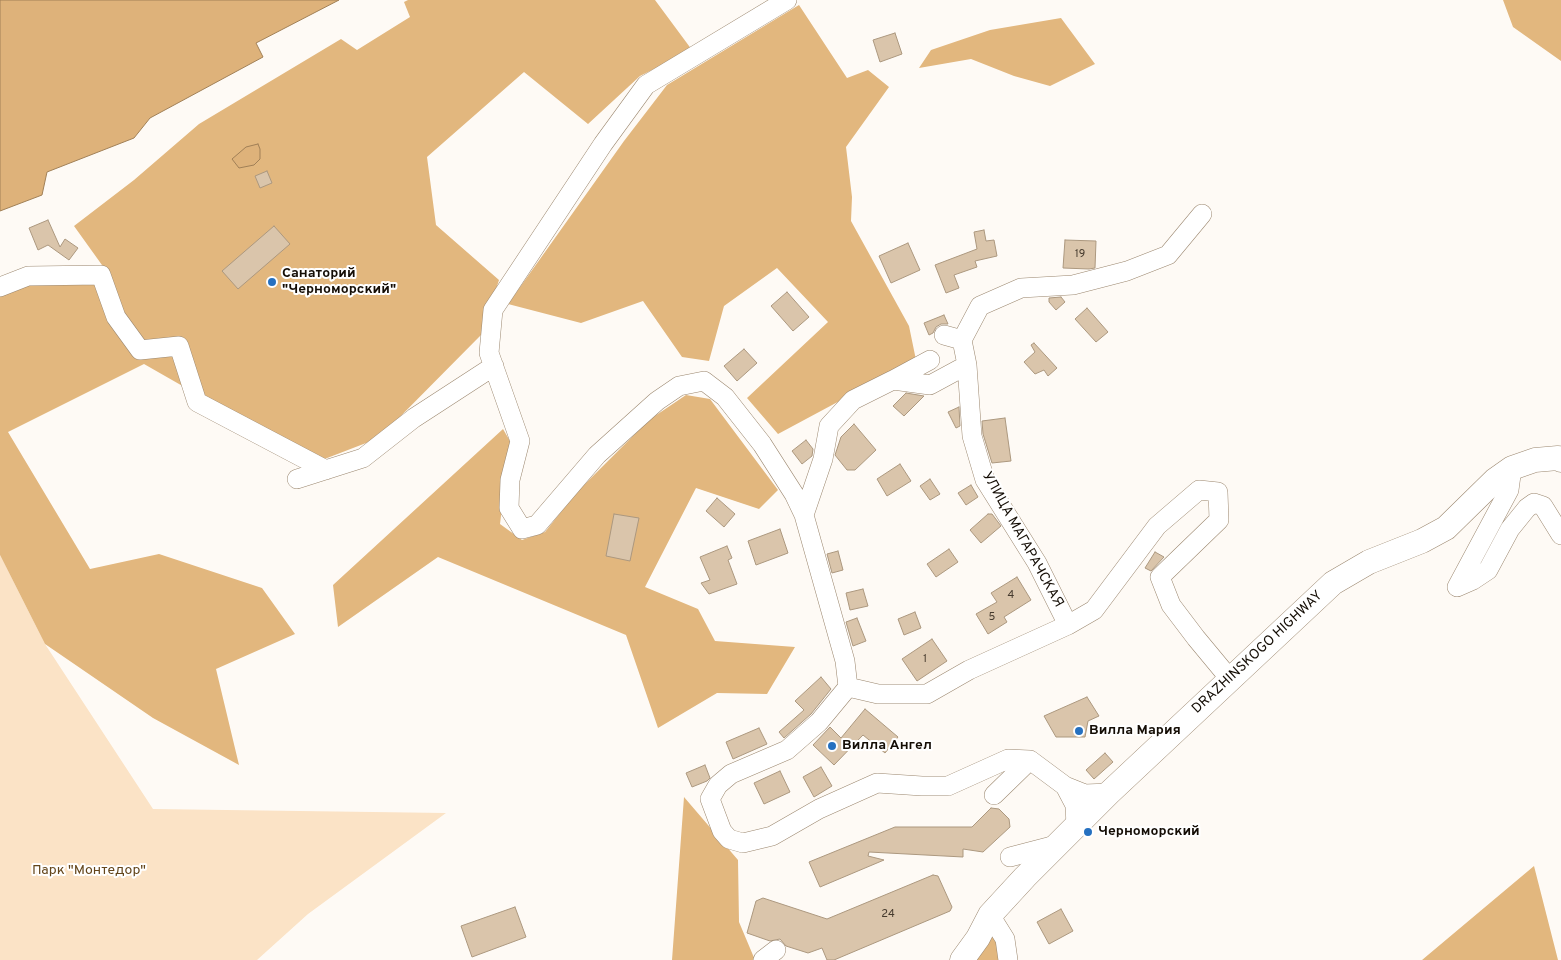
<!DOCTYPE html>
<html>
<head>
<meta charset="utf-8">
<style>
	body { margin:0 }
	canvas { display:block; background:#fefaf5 }
</style>
</head>
<body>
<canvas width="1561" height="960"></canvas>
<script>
const g = document.querySelector('canvas').getContext('2d');
g.lineJoin = 'round';
function fillPath(path, color) { g.fillStyle = color; g.fill(path, 'evenodd'); }
const toPath = rows => new Path2D(rows.map(r => 'M' + r).join(''));
function strokePath(path, color, width, dash) { g.strokeStyle = color; g.lineWidth = width; g.lineCap = dash ? 'butt' : 'round'; g.setLineDash(dash || []); g.stroke(path); }
function drawText(font, color, halo, rows, align = 'center') {
  g.font = font + ' Overpass,sans-serif'; g.lineWidth = 4; g.setLineDash([]); g.textBaseline = 'middle'; g.strokeStyle = halo; g.fillStyle = color; for (const [text, x, y, turn = 0] of rows) {
    g.save(); g.translate(x, y); g.rotate((+turn || 0) * Math.PI / 180); g.textAlign = isNaN(turn) ? turn : align; if (halo) g.strokeText(text, 0, 0); g.fillText(text, 0, 0); g.restore();
  }
}
const green = toPath([
	[0,555,45,644,153,809,446,813,308,914,257,960,0,960]
]);
const forest = toPath([
	[408,0,655,0,692,50,640,76,588,124,524,72,427,157,436,225,499,280,481,335,379,438,309,465,256,428,144,364,8,432,90,569,159,554,262,588,295,634,216,669,239,765,153,718,45,644,0,555,0,293,19,285,112,279,74,226,134,180,199,124,341,39,357,50,410,17,404,2],
	[1503,0,1561,0,1561,61,1513,27],
	[799,5,847,78,868,70,889,87,846,147,852,197,851,221,909,326,916,360,778,434,747,398,828,322,777,268,724,306,709,361,682,357,643,301,581,323,508,304,624,141,667,85],
	[1061,18,1095,64,1050,86,1014,76,971,59,919,68,931,50,990,30],
	[686,395,710,399,778,490,759,509,696,488,645,587,698,609,715,641,795,647,767,694,717,693,658,728,626,635,438,557,338,627,333,585,503,429,510,441,500,524,522,540,545,532,576,493,649,420],
	[684,797,738,860,739,922,755,960,672,960],
	[1534,866,1558,960,1422,960],
	[991,931,1012,960,955,960]
]);
const water = toPath([
	[0,0,339,0,256,43,263,57,150,118,134,138,47,172,42,195,0,211,0,0],
	[258,144,260,149,260,159,254,165,239,168,232,159,246,147,258,144]
]);
const building = toPath([
	[895,33,902,54,880,62,873,40,895,33],
	[267,171,272,183,260,188,255,176,267,171],
	[48,220,60,247,65,239,78,248,69,260,48,245,38,250,29,228,48,220],
	[274,226,290,244,238,289,222,271,274,226],
	[984,230,986,241,994,240,997,256,975,261,977,267,954,275,959,288,946,293,935,265,977,249,974,232,984,230],
	[1065,240,1096,241,1095,268,1089,269,1063,268,1065,240],
	[908,243,920,270,891,283,879,256,908,243],
	[787,292,809,317,793,331,771,306,787,292],
	[1061,297,1065,302,1056,310,1049,302,1049,298,1061,297],
	[1087,308,1108,332,1096,342,1075,319,1087,308],
	[944,315,948,324,941,324,936,327,933,333,929,335,924,323,944,315],
	[1034,343,1057,368,1048,376,1044,370,1035,374,1024,362,1035,352,1031,345,1034,343],
	[744,349,757,363,737,381,724,366,744,349],
	[906,393,924,396,904,416,893,406,906,393],
	[959,407,960,426,956,428,948,412,959,407],
	[1005,418,1011,461,992,463,983,434,982,421,1005,418],
	[854,424,876,450,855,470,847,470,835,455,841,437,854,424],
	[806,440,813,449,812,456,802,464,792,451,806,440],
	[900,464,911,481,887,496,877,479,900,464],
	[930,479,940,494,930,500,920,486,930,479],
	[971,485,978,497,966,505,958,493,971,485],
	[717,498,735,514,724,527,706,511,717,498],
	[614,514,639,518,630,561,606,556,614,514],
	[988,514,992,514,1001,526,981,543,970,530,988,514],
	[780,529,788,553,756,565,748,541,780,529],
	[727,546,732,558,728,560,737,584,709,594,701,583,710,580,700,557,727,546],
	[949,549,958,562,936,577,927,564,949,549],
	[838,551,843,570,832,573,827,554,838,551],
	[1155,552,1164,557,1151,571,1145,568,1155,552],
	[1017,577,1031,600,1004,617,1007,622,988,634,976,614,997,602,991,593,1017,577],
	[863,589,868,606,850,610,846,593,863,589],
	[915,612,921,628,904,635,898,619,915,612],
	[857,618,866,641,853,646,846,622,857,618],
	[932,639,947,661,917,681,902,659,932,639],
	[821,677,831,689,811,714,784,738,779,732,804,710,795,701,821,677],
	[1087,697,1099,716,1088,721,1085,737,1056,737,1044,716,1087,697],
	[865,709,898,737,885,753,863,735,834,765,813,745,830,727,841,738,865,709],
	[759,728,767,744,733,759,726,742,759,728],
	[1105,753,1113,762,1094,779,1086,770,1105,753],
	[705,765,710,778,707,781,692,787,686,773,705,765],
	[821,767,832,786,814,797,803,777,821,767],
	[780,771,790,792,764,804,754,783,780,771],
	[991,808,999,809,1009,819,1010,827,983,852,963,849,963,857,869,852,868,856,884,860,820,887,809,862,895,827,972,827,991,808],
	[933,875,938,876,952,907,950,911,834,960,827,960,822,948,808,953,786,946,780,939,770,941,747,933,756,901,763,898,827,919,933,875],
	[515,907,526,937,472,957,461,926,515,907],
	[1061,909,1073,931,1049,944,1037,922,1061,909]
]);
const minor = toPath([
	[787,0,646,85,603,144,493,310,489,353,520,441,510,480,509,508,522,529,537,525,597,455,657,401,679,386,704,381,725,397,762,444,794,494,804,515,845,661,848,687,819,722,787,750,731,774,718,785,710,799,722,831,729,839,743,843,772,836,819,809,877,783,922,786,948,786,1008,759,1030,760,1065,786,1085,794,1109,793],
	[0,287,28,276,101,275,116,317,140,350,179,346,197,402,326,470],
	[962,340,980,306,1021,288,1073,285,1127,271,1168,255,1202,214],
	[967,365,972,436,985,480,1037,563,1068,625],
	[893,380,930,360],
	[297,479,363,458,414,418,494,366],
	[804,515,823,459,829,426,853,400,893,380,930,385,967,365,962,340,944,335],
	[1457,587,1473,580,1488,570,1510,529,1527,508,1534,503,1543,506,1561,535],
	[1457,587,1509,490,1512,468],
	[848,687,878,694,927,694,969,670,1068,625,1094,610,1157,526,1199,490,1218,492,1219,520,1160,577,1171,605,1196,638,1230,679],
	[1065,786,1075,805,1076,826],
	[994,795,1030,760],
	[1010,857,1056,845],
	[990,915,1005,939,1008,960],
	[763,960,776,950]
]);
const major = toPath([
	[962,960,978,938,990,915,1025,877,1109,793,1333,583,1369,562,1422,541,1446,528,1495,480,1512,468,1535,460,1558,458,1561,460]
]);
const markers = [
	[272,282,5,"#2570c0"],
	[1079,731,5,"#2570c0"],
	[832,746,5,"#2570c0"],
	[1088,832,5,"#2570c0"]
];
const numberNames = [
	["19",1080,255],
	["4",1011,596],
	["5",992,618],
	["1",925,660],
	["24",888,915]
];
const poiNames = [
	["Санаторий",282,274],
	["\"Черноморский\"",282,290],
	["Вилла Мария",1089,731],
	["Вилла Ангел",842,746],
	["Черноморский",1098,832]
];
const streetNames = [
	["УЛИЦА МАГАРАЧСКАЯ",1022,540,61],
	["DRAZHINSKOGO HIGHWAY",1258,653,-43]
];
const parkNames = [
	["Парк \"Монтедор\"",89,871]
];
fillPath(green, '#fbe3c6');
fillPath(forest, '#e2b77e');
fillPath(water, '#deb27a');
strokePath(water, '#a18057', 1);
fillPath(building, '#dac5ab');
strokePath(building, '#ac987f', 1);
strokePath(minor, '#9b876f', 20);
strokePath(major, '#9b876f', 25);
strokePath(minor, '#fff', 19);
strokePath(major, '#fff', 24);
for (const [x, y, r, color] of markers) { const dot = new Path2D(); dot.arc(x, y, r, 0, 2 * Math.PI); g.fillStyle = color; g.fill(dot); strokePath(dot, '#fff', 2); }
drawText('11px', '#463b2e', null, numberNames);
drawText('bold 14px', '#140d05', '#fff', poiNames, 'left');
drawText('14px', '#140d05', '#fff', streetNames);
drawText('14px', '#63451a', '#fff', parkNames);
</script>
</body>
</html>
